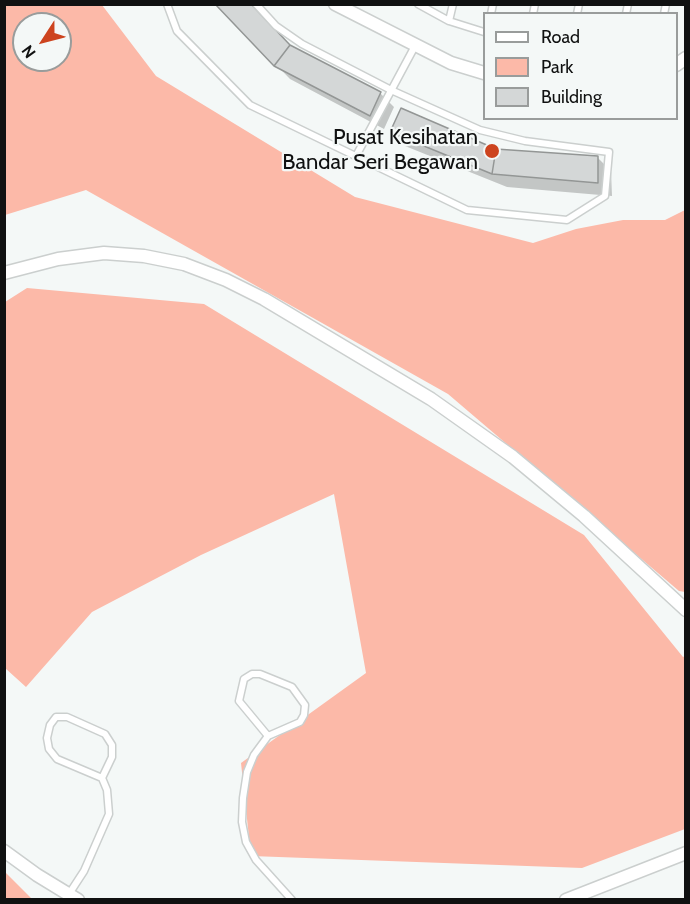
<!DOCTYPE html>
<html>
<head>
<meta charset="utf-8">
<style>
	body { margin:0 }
	#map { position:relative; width:690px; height:904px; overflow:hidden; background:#f4f8f7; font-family:Cabin,sans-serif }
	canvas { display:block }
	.frame { position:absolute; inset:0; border:6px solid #101111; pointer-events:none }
	.legend { position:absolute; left:483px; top:12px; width:195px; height:108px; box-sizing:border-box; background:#f4f8f7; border:2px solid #999c9b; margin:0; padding:8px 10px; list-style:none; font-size:18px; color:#101111 }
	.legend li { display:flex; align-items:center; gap:12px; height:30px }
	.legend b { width:30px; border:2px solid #999c9b }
	.north { position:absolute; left:12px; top:12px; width:60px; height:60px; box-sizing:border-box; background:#f4f8f7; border:2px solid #999c9b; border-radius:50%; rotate:234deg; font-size:16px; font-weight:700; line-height:24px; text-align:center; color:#101111 }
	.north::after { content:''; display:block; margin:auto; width:21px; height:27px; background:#cd441f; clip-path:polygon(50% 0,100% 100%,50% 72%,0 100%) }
</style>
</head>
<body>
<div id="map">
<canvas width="690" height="904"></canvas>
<div class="frame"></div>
<ul class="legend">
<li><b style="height:8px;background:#fff"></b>Road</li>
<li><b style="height:16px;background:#fcb9a8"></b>Park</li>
<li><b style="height:16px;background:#d4d7d7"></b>Building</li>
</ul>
<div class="north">N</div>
</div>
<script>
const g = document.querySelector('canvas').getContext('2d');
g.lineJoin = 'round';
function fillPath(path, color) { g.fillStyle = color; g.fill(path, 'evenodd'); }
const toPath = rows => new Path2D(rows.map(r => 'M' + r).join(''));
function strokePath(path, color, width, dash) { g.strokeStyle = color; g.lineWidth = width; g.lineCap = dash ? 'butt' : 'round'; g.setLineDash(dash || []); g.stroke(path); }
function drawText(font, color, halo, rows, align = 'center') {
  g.font = font + ' Cabin,sans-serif'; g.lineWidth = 4.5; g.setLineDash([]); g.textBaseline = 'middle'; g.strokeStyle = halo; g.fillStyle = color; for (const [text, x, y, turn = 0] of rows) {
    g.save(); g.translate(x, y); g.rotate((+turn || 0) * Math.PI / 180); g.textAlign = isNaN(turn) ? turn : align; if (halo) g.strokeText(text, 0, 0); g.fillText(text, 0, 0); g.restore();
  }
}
const green = toPath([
	[5,4,102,5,156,76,355,197,533,243,576,229,623,220,665,220,685,210,685,592,679,591,448,394,86,190,5,215],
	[24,24,60,24,60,60,24,60],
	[27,288,204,304,584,535,683,657,685,656,685,829,582,868,251,856,241,763,366,673,334,494,201,555,92,612,26,687,5,668,5,302],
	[5,872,32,899,5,899]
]);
const shadow = toPath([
	[217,4,290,47,380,93,394,107,384,129,290,79],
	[392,132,495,151,597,157,611,171,612,196,507,187,405,146]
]);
const building = toPath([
	[215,4,251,4,290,45,274,66,215,4],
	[290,45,381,92,370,116,274,66,290,45],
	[401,108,496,149,492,174,390,132,401,108],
	[496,149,598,156,598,183,492,174,496,149]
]);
const service = toPath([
	[167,4,177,31,250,105,467,210,567,220,605,196,609,152,525,141,480,130,391,90,302,44,276,26,256,4],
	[418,4,449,21,484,32],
	[491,14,493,4],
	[533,14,535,4],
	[577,14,579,4],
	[626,14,628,4],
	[664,14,666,4],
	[449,21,453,4],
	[356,156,415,46],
	[268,736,239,701,244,679,252,674,260,674,292,687,305,705,304,715,300,722,268,736,254,755,247,772,243,798,242,822,246,842,256,860,292,900],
	[69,894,84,871,109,814,107,790,102,778,57,759,49,749,47,738,50,725,56,717,67,717,105,734,112,745,112,757,102,778]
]);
const minor = toPath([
	[335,4,451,63,484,73],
	[676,65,686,58],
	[4,273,58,259,104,253,144,256,184,264,226,280,264,299,431,399,513,457,584,516,686,610],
	[4,851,37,875,78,900],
	[566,900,686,853]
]);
const markers = [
	[492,151,8,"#cd441f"]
];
const poiNames = [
	["Pusat Kesihatan",478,138],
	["Bandar Seri Begawan",478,163]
];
fillPath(green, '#fcb9a8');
fillPath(shadow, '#0003');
fillPath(building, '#d4d7d7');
strokePath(building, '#939695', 1.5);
strokePath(service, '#cbcfce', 9);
strokePath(minor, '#cbcfce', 15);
strokePath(service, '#fff', 6);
strokePath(minor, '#fff', 12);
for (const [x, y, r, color] of markers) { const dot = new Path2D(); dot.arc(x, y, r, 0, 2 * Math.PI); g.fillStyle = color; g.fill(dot); strokePath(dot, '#f4f8f7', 2); }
drawText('22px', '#101111', '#f4f8f7', poiNames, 'right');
</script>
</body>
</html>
